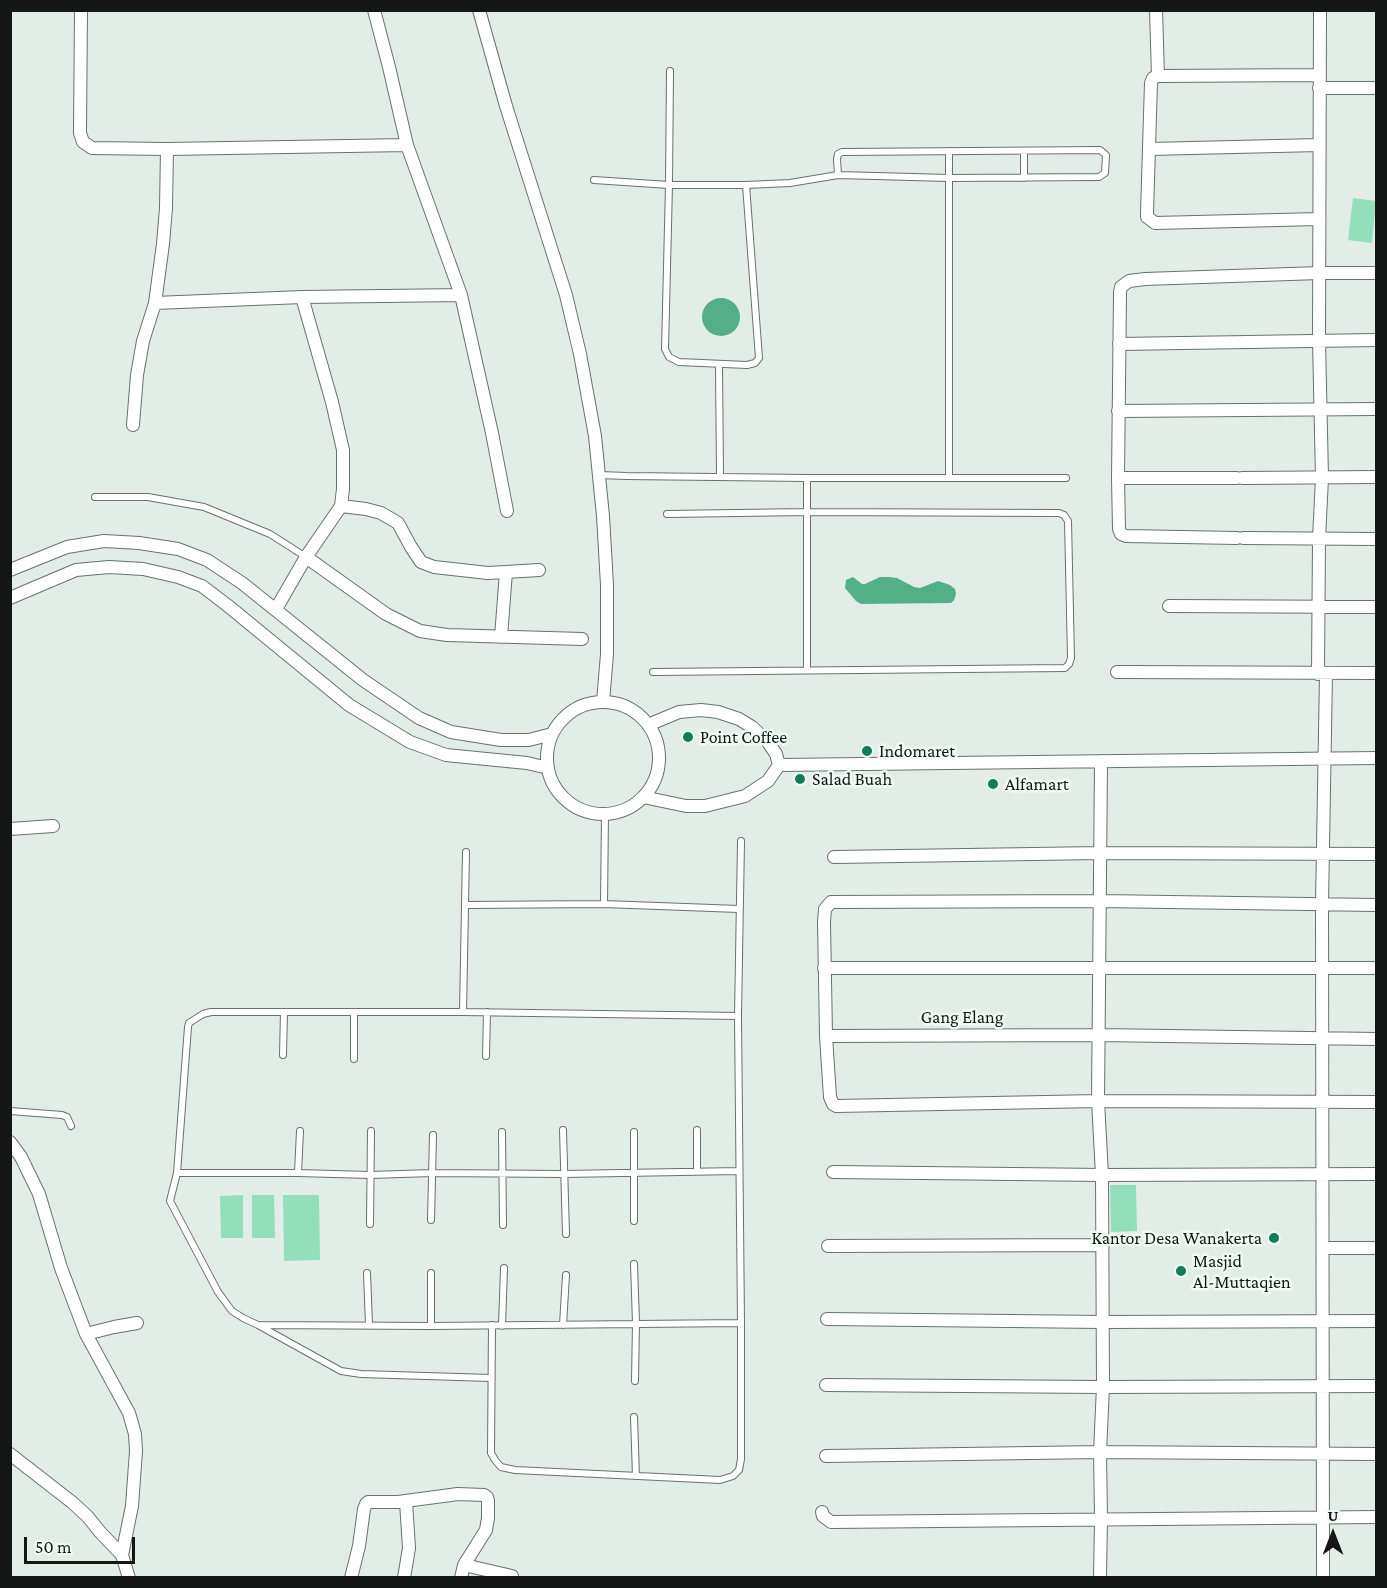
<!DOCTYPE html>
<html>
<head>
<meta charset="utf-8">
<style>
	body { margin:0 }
	#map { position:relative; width:1387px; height:1588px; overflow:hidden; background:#e3ede8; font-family:"Crimson Pro",serif }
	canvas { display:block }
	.frame { position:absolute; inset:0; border:12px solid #141715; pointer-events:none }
	.north { position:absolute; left:1303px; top:1504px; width:60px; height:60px; -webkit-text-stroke:4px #f0faf5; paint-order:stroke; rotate:0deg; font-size:16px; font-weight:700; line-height:24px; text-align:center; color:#141715 }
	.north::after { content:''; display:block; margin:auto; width:21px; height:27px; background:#141715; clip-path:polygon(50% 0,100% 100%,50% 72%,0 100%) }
	.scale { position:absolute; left:24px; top:1537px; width:111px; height:27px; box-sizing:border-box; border:3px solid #141715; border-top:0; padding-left:8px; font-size:18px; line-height:21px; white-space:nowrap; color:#141715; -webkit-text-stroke:4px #f0faf5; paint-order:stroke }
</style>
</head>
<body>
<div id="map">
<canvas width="1387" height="1588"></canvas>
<div class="frame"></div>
<div class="north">U</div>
<div class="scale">50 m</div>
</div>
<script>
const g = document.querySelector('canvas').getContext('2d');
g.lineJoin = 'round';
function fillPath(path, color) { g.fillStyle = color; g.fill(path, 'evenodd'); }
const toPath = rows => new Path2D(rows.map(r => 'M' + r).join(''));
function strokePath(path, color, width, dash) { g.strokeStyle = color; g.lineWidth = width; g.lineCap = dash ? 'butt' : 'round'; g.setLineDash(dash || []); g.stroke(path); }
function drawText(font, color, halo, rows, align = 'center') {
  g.font = font + ' "Crimson Pro",serif'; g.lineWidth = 5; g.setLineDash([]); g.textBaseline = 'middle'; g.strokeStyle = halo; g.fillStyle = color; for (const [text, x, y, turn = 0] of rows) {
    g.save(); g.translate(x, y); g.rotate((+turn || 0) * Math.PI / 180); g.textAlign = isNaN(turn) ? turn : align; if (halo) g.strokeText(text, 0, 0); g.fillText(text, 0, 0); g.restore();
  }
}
const green = toPath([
	[1353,198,1376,201,1372,243,1348,240],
	[1110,1185,1136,1185,1137,1231,1111,1232],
	[243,1195,243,1238,221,1238,220,1196],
	[252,1195,274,1195,275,1238,252,1238],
	[283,1195,319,1195,320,1260,284,1261]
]);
const water = toPath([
	'702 317a19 19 0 1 1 38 0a19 19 0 1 1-38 0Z',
	[853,577,862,584,865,584,880,577,889,577,897,578,914,587,920,588,938,581,950,585,955,589,956,594,954,600,951,603,861,604,856,601,845,588,846,580]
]);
const service = toPath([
	[670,71,669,185,665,349,669,357,679,362,747,365,755,363,759,358,746,185],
	[949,151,949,477],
	[1024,178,1024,151],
	[594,180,669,185,746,185,790,183,838,175,949,178,1099,177,1105,173,1106,155,1100,150,842,152,838,154,837,159,838,175],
	[719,365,720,476],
	[599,475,626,476,807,478,1066,478],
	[807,478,807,670],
	[95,497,148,497,204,507,270,534,306,557],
	[653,672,1065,668,1069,664,1071,658,1068,521,1064,515,1059,513,807,512,667,514],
	[604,904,605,813],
	[466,905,604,904,739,909],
	[463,1012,466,852],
	[738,1016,463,1012,211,1012,203,1014,189,1023,188,1027,177,1173,170,1201,218,1292,232,1311,243,1318,258,1325,431,1326,741,1323],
	[283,1055,284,1012],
	[486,1056,487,1012],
	[354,1059,354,1012],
	[10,1111,62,1115,67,1117,71,1126],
	[563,1130,566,1234],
	[697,1130,697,1171],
	[502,1132,503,1225],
	[177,1173,298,1173,370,1175,432,1173,564,1174,739,1171],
	[298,1173,300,1131],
	[431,1220,433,1135],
	[634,1221,634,1132],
	[370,1224,371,1131],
	[634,1264,636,1323,635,1381],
	[367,1273,369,1325],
	[431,1273,431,1326],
	[258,1325,341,1371,361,1374,491,1378],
	[492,1325,491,1453,495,1460,501,1467,515,1470,720,1480,733,1476,739,1470,741,1459,741,1323,738,1016,741,841],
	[563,1325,566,1275],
	[502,1326,504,1268],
	[634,1417,636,1476]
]);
const minor = toPath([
	[81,10,80,133,83,142,92,148,167,149,407,145],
	[374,10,389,67,407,145,461,295,492,433,507,511],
	[479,10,506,106,566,295,580,354,595,436,603,516,607,585,607,654,603,702],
	[1156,10,1158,76],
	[1319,88,1376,88],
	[1149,149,1319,145],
	[1319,219,1155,223,1147,217,1147,213,1151,83,1153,78,1158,76,1319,75],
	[302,297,332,402,343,450,343,489,341,506,306,557,386,614,420,631,447,635,582,639],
	[155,303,302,297,461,295],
	[1119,344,1376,340],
	[1118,411,1376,409],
	[133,425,137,375,143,341,155,303,163,244,166,208,167,149],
	[1118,478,1237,478],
	[1242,478,1376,477],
	[341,506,366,509,381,513,398,523,411,547,421,562,434,567,488,573,506,572,501,637],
	[1237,538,1126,536,1121,534,1119,529,1118,478,1120,292,1121,287,1129,281,1145,279,1319,273,1376,273],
	[1243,538,1376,539],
	[10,570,67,547,104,541,139,543,178,549,207,560,242,583,363,680,419,718,451,732,501,740,529,740,552,734],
	[506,572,539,570],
	[10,598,76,570,109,567,143,569,178,577,202,586,227,605,349,705,410,742,446,755,527,763,548,768],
	[1169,606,1376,607],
	[276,609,306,557],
	[1117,672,1376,673],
	[1318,674,1319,539,1322,478,1319,340,1320,10],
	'547 758a56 56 0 1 1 112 0a56 56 0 1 1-112 0Z',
	[648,725,679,712,701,710,718,712,739,719,752,727,768,742,776,754,779,765],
	[779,765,1376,758],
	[643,797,686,806,705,806,745,796,768,781,779,765],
	[10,829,53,826],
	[834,857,1100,853,1376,854],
	[1376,905,1100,901,831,902,825,909,824,922,826,1036,830,1097,833,1104,836,1106,1098,1101,1376,1102],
	[824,968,1376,968],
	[826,1036,1099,1035,1376,1039],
	[10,1142,21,1157,39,1194,61,1268,86,1334,114,1327,137,1323],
	[833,1172,1102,1175,1376,1174],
	[828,1246,1103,1245],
	[1323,1248,1376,1248],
	[827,1319,1102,1322,1376,1321],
	[86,1334,129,1413,135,1434,136,1451,132,1506,122,1555],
	[826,1385,1103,1387,1376,1386],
	[10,1454,73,1503,88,1517,100,1532,122,1555,129,1578],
	[826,1456,1100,1452,1376,1454],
	[822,1512,823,1516,831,1522,1376,1517],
	[464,1565,512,1576],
	[351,1578,359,1546,364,1509,366,1504,368,1502,398,1502,458,1494,484,1495,487,1497,488,1501,488,1518,486,1530,464,1565,461,1578],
	[404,1578,409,1548,406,1502],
	[1100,1578,1101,1519,1100,1452,1103,1387,1102,1175,1098,1101,1101,761],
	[1323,1578,1322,904,1326,674]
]);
const markers = [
	[688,737,6,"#107d59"],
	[867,751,6,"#107d59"],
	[800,779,6,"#107d59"],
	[993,784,6,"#107d59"],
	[1274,1238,6,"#107d59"],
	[1181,1271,6,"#107d59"]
];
const poiNames = [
	["Point Coffee",700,737],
	["Indomaret",879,751],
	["Salad Buah",812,779],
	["Alfamart",1005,784],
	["Kantor Desa Wanakerta",1262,1238,"right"],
	["Masjid",1193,1261],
	["Al-Muttaqien",1193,1282]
];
const streetNames = [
	["Gang Elang",962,1017]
];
fillPath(green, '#93debb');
fillPath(water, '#53af88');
strokePath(service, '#69716d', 8);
strokePath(minor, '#69716d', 14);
strokePath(service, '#fff', 6);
strokePath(minor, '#fff', 12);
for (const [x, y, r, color] of markers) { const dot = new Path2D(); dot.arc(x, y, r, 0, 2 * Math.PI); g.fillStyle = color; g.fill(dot); strokePath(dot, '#f0faf5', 2); }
drawText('18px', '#141715', '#f0faf5', poiNames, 'left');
drawText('18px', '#141715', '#f0faf5', streetNames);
</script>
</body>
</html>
